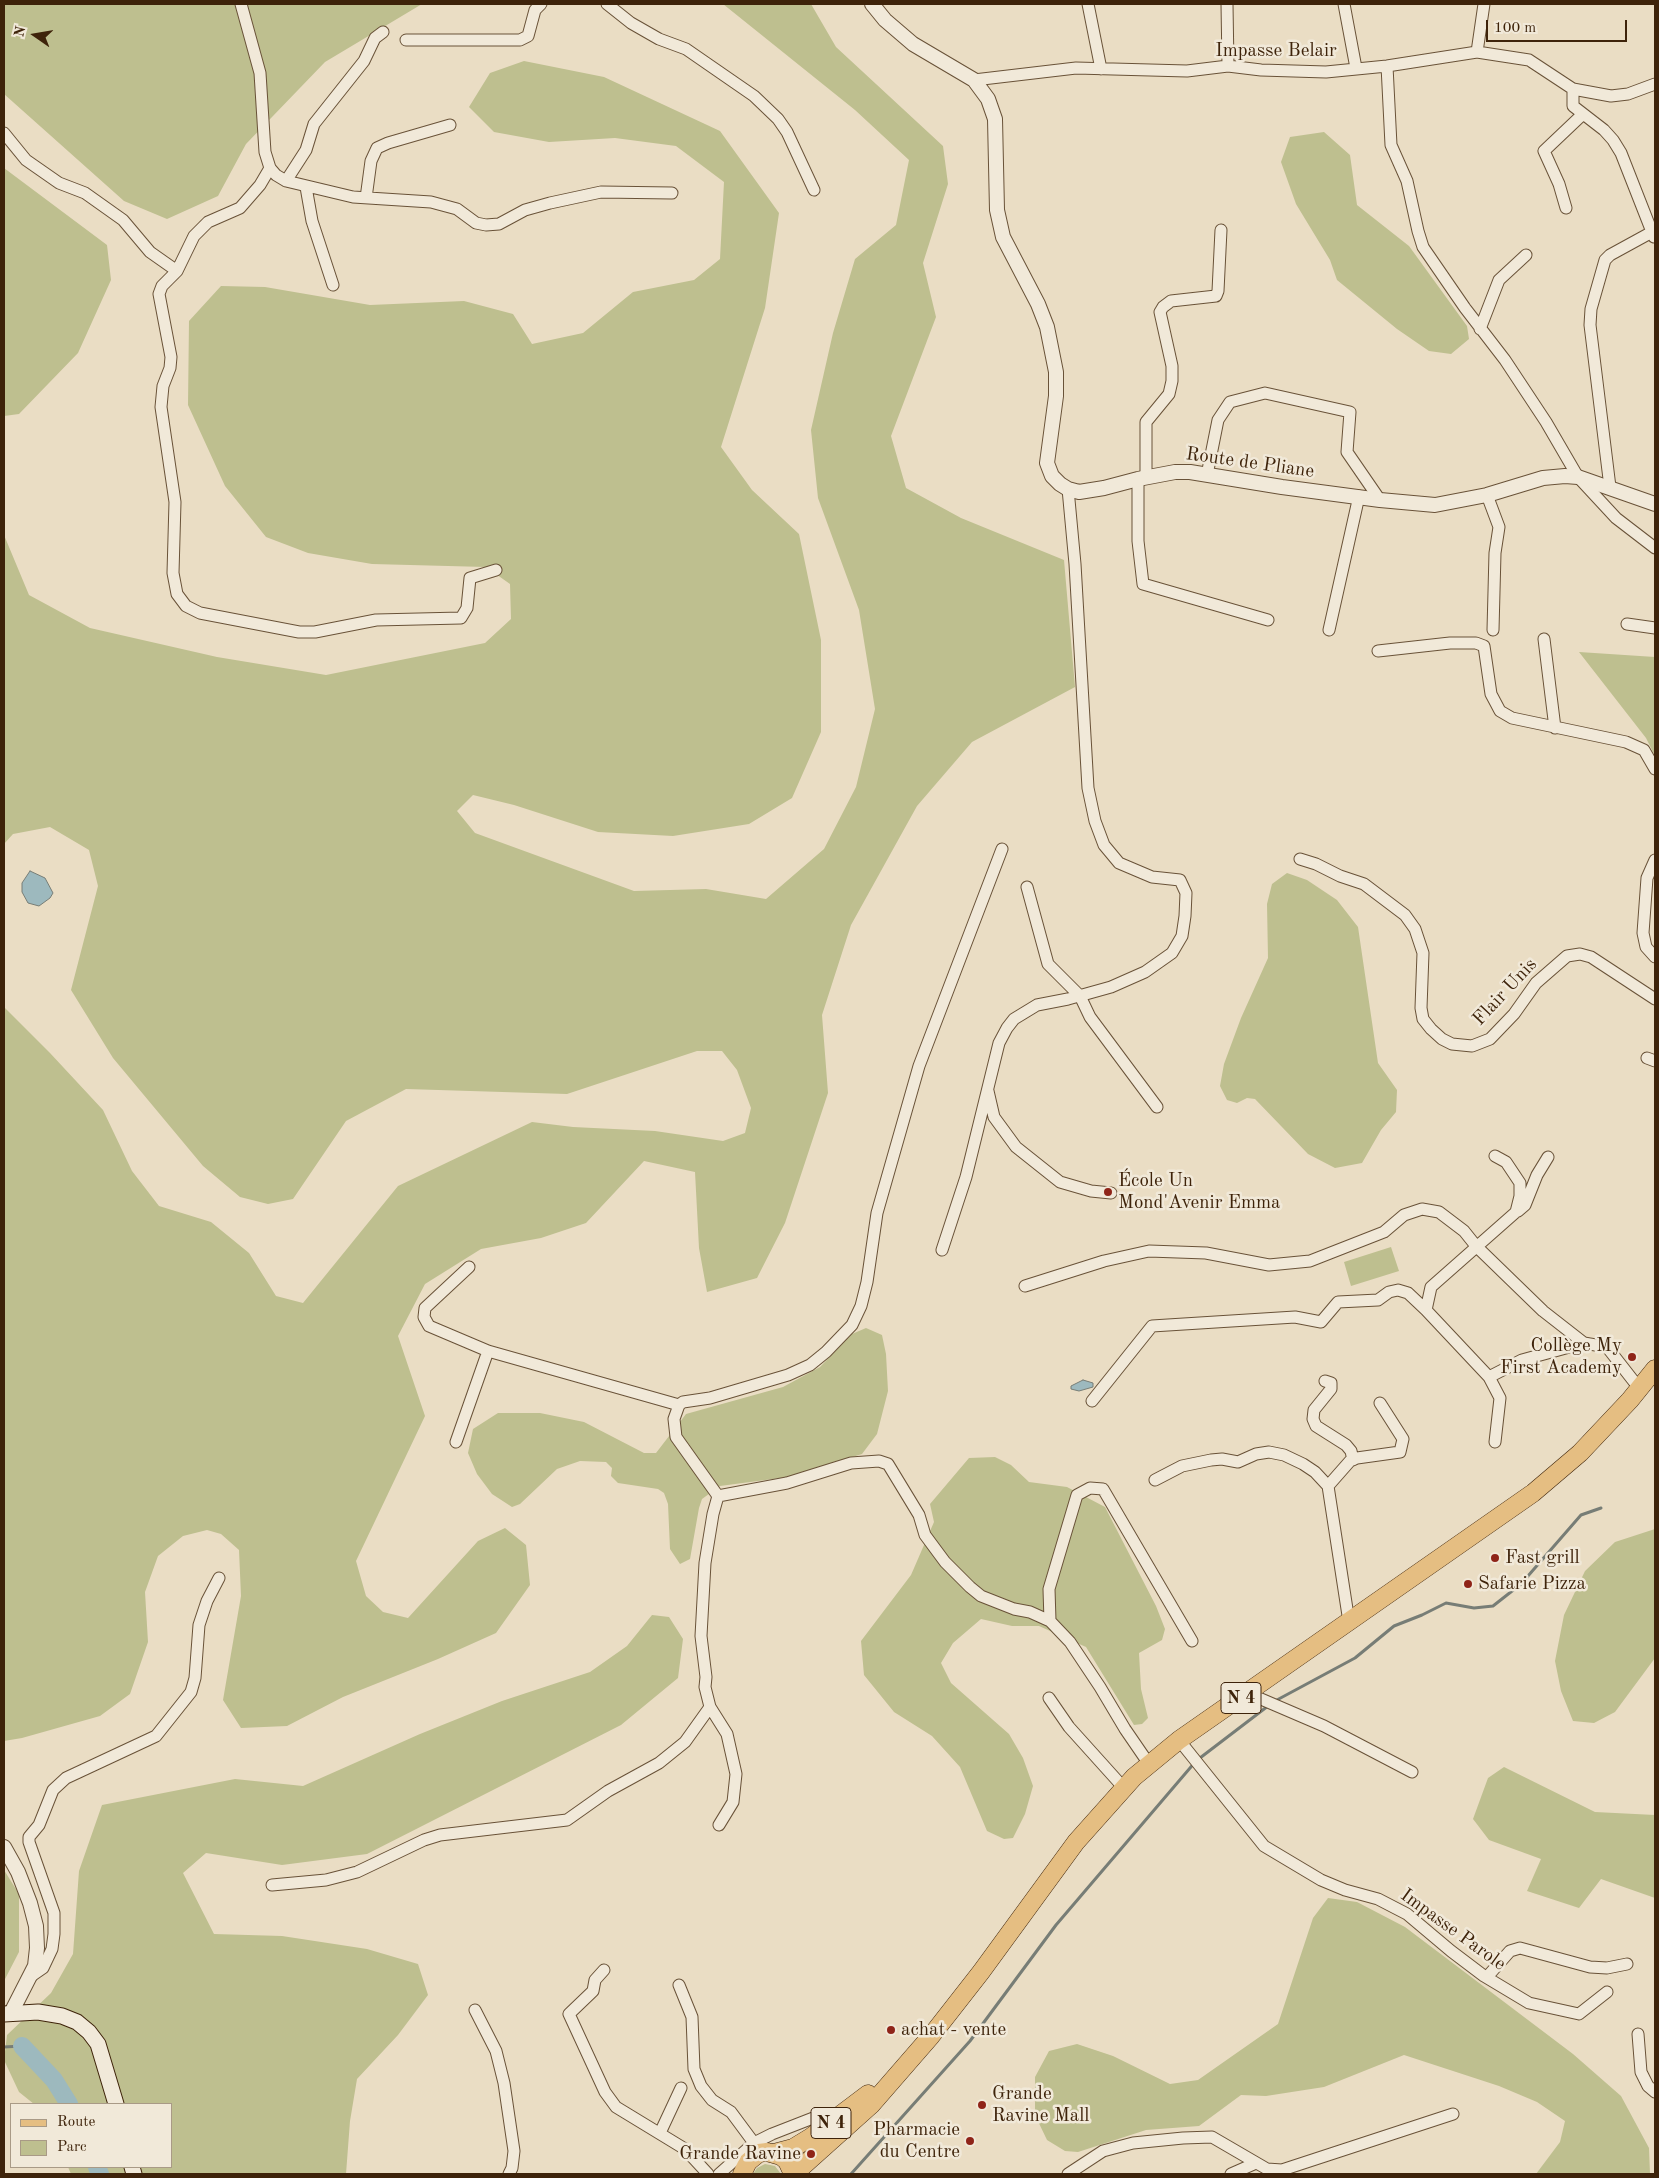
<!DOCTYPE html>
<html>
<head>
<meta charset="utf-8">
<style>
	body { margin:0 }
	#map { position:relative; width:1659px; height:2178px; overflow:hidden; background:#eaddc4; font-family:"Old Standard TT",serif }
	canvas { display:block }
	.frame { position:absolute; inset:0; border:5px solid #3e230a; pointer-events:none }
	.legend { position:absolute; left:10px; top:2103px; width:162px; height:65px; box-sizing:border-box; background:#f1e9d9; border:1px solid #a99a86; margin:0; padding:6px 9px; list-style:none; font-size:15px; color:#3e230a }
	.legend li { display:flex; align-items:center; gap:10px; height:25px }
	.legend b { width:25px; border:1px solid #a99a86 }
	.north { position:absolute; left:10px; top:10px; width:50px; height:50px; -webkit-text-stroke:4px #f1e9d9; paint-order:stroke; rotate:283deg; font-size:14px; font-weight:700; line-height:20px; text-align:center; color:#3e230a }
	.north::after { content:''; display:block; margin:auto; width:18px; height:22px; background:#3e230a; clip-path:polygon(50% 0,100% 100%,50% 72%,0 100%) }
	.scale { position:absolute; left:1486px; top:20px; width:141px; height:22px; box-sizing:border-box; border:2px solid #3e230a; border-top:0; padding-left:6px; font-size:15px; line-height:18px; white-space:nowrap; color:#3e230a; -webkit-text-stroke:4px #f1e9d9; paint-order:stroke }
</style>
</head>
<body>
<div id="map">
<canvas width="1659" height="2178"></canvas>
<div class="frame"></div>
<ul class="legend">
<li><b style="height:6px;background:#e5be82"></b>Route</li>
<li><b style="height:14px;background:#bebf8f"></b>Parc</li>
</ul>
<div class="north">N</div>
<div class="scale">100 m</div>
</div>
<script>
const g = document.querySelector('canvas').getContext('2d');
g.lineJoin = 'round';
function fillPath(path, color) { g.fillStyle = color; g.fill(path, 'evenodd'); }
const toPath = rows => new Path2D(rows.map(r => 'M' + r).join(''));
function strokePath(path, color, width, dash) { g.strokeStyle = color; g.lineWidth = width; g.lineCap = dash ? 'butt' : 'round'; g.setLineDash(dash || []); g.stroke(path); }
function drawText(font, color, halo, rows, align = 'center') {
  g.font = font + ' "Old Standard TT",serif'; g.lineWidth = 5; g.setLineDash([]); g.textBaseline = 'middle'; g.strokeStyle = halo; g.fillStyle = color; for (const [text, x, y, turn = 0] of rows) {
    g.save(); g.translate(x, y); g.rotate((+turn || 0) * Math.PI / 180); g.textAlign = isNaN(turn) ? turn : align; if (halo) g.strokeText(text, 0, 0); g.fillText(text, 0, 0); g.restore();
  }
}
const green = toPath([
	[4,4,422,4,325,62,246,144,218,196,167,219,124,201,4,94],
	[723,4,811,4,836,47,943,146,948,184,923,263,936,317,891,436,906,488,961,518,1064,560,1075,687,972,742,917,806,851,925,822,1015,828,1093,785,1223,757,1278,707,1292,699,1248,695,1172,644,1161,586,1223,541,1238,481,1249,425,1284,398,1336,425,1416,356,1561,366,1596,383,1612,408,1618,478,1541,505,1528,526,1545,530,1585,496,1633,438,1659,343,1697,287,1726,241,1728,223,1700,241,1596,239,1550,221,1534,207,1530,183,1536,158,1556,145,1592,148,1642,130,1694,100,1716,22,1738,4,1741,4,1007,50,1053,103,1110,132,1171,159,1206,211,1222,249,1253,276,1296,303,1303,398,1186,532,1122,573,1127,655,1131,723,1141,745,1133,751,1108,737,1070,722,1051,697,1051,567,1094,406,1089,346,1121,293,1199,268,1204,240,1197,203,1166,113,1058,71,990,98,886,89,850,50,827,13,834,4,844,4,535,29,595,90,628,217,657,326,675,485,643,511,619,510,584,486,567,372,564,308,553,266,537,225,486,188,405,189,321,221,286,265,287,370,305,464,301,513,314,532,344,583,333,633,292,694,280,720,259,724,182,676,146,615,138,549,142,494,132,469,107,490,73,524,61,604,77,720,131,779,213,765,308,721,447,752,490,799,534,821,640,821,732,792,798,749,824,673,836,598,832,514,805,473,795,457,811,475,833,634,891,706,889,766,899,824,849,856,787,875,709,859,610,818,498,811,430,833,333,855,259,896,225,909,160,855,110],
	[1324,132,1350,155,1357,205,1409,246,1467,326,1469,339,1451,354,1429,351,1397,329,1337,280,1330,260,1296,204,1281,162,1290,137],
	[4,168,107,245,111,280,78,353,19,414,4,416],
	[1579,652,1655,657,1655,756,1646,738],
	[1287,873,1307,880,1337,900,1358,927,1378,1063,1397,1090,1396,1112,1381,1130,1362,1163,1335,1168,1308,1154,1255,1099,1247,1098,1237,1103,1227,1100,1220,1086,1224,1064,1241,1018,1268,958,1267,904,1272,884],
	[1391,1247,1399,1271,1351,1286,1344,1262],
	[866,1328,882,1335,886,1354,888,1391,877,1434,862,1454,788,1477,720,1486,702,1499,699,1508,690,1559,680,1564,670,1549,668,1504,664,1493,658,1489,618,1483,611,1476,612,1468,606,1462,580,1461,557,1469,520,1504,512,1507,492,1494,477,1474,468,1453,473,1429,498,1413,540,1413,584,1422,644,1453,656,1453,686,1414,783,1387,820,1367,852,1334],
	[995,1457,1011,1465,1029,1482,1067,1487,1105,1507,1156,1606,1165,1629,1162,1640,1139,1653,1141,1689,1148,1718,1142,1724,1134,1725,1086,1647,1039,1626,1012,1626,981,1619,953,1643,941,1663,951,1683,1009,1734,1023,1758,1033,1786,1025,1814,1013,1838,1004,1839,987,1831,960,1767,932,1736,894,1712,864,1675,861,1641,911,1575,934,1522,930,1504,969,1458],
	[1655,1529,1655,1658,1615,1712,1594,1723,1573,1721,1561,1691,1555,1661,1564,1615,1585,1571,1615,1542],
	[652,1615,669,1617,683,1639,678,1678,621,1725,367,1854,282,1865,206,1853,183,1873,214,1934,282,1936,367,1949,418,1964,428,1995,398,2035,357,2079,350,2121,346,2174,71,2174,68,2167,171,2167,171,2104,34,2104,19,2092,4,2060,7,2035,51,1993,73,1954,79,1871,102,1805,235,1779,303,1786,420,1734,502,1701,590,1672,627,1646],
	[1504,1767,1595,1812,1655,1815,1655,1898,1601,1879,1579,1908,1527,1891,1541,1859,1489,1840,1473,1819,1488,1778],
	[4,1870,19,1894,19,1952,4,1981],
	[1328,1898,1357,1902,1405,1927,1573,2054,1621,2096,1649,2148,1650,2174,1536,2174,1560,2142,1565,2121,1537,2102,1499,2086,1404,2055,1324,2087,1266,2096,1241,2095,1199,2126,1146,2130,1078,2152,1065,2151,1047,2140,1035,2115,1035,2077,1049,2051,1077,2044,1113,2056,1170,2084,1198,2080,1278,2024,1313,1918],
	[765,2164,775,2166,781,2174,753,2174,757,2168]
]);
const water = toPath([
	[30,871,45,878,53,893,50,898,39,906,28,903,22,892,22,883,30,871],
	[1083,1380,1093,1383,1093,1387,1079,1391,1071,1389,1071,1386,1083,1380]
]);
const stream = toPath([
	[1275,1701,1355,1658,1394,1626,1422,1615,1446,1603,1474,1608,1493,1606,1521,1584,1581,1515,1601,1508],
	[4,2047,22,2046],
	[851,2174,970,2041,1056,1925,1196,1761,1268,1706]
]);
const river = toPath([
	[22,2046,54,2080,69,2104],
	[97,2167,100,2174]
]);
const minor = toPath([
	[241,4,260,73,265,152,270,168,276,175,286,181,353,197,431,202,457,209,476,223,486,225,499,224,525,210,550,203,601,192,672,193],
	[607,4,631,23,659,39,686,49,754,96,778,119,787,132,814,190],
	[1088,4,1101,69],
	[1227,4,1228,66],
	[1344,4,1356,68],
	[406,40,520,40,528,36,535,10,541,4],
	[1477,52,1484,4],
	[1387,66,1391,145,1407,181,1418,231,1423,247,1465,308,1505,360,1546,422,1578,477,1616,518,1655,548],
	[974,80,1076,68,1187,71,1228,66,1261,70,1326,72,1387,66,1477,52,1529,60,1573,89,1611,96,1628,94,1655,84],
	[1573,89,1573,106,1604,130,1613,140,1621,153,1654,237],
	[4,133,26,160,59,183,85,193,123,220,150,252,177,271],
	[270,168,260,185,240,208,208,222,194,236,177,271,162,286,159,294,171,357,170,368,163,386,161,407,175,502,173,573,177,594,186,606,200,613,299,632,315,632,376,620,461,618,467,608,470,578,496,570],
	[286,181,306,150,314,124,364,61,375,38,383,32],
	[306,187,312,221,333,285],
	[366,198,371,161,377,148,388,143,450,125],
	[1566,208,1559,184,1544,151,1583,114],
	[1480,329,1499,280,1526,255],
	[1207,475,1218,420,1230,402,1265,393,1350,412,1347,452,1380,500],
	[1146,477,1146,422,1169,394,1172,381,1172,366,1160,312,1163,307,1171,301,1216,296,1218,291,1221,230],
	[1138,479,1138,541,1143,584,1268,620],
	[1610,487,1590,325,1591,309,1605,260,1610,255,1652,232],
	[1487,495,1499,527,1495,553,1493,630],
	[1627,624,1655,628],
	[1329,630,1359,496],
	[1544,639,1555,728],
	[1378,651,1450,643,1476,643,1484,646,1491,694,1500,711,1512,718,1626,742,1644,750,1655,769],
	[1300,859,1316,864,1340,876,1364,884,1405,915,1415,929,1423,953,1421,1008,1423,1019,1431,1029,1442,1039,1452,1044,1472,1046,1490,1039,1514,1014,1536,983,1567,956,1580,954,1591,957,1655,999],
	[1655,860,1647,878,1643,933,1646,947,1655,957],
	[1027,887,1048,964,1080,996,1090,1017,1157,1107],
	[1647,1058,1655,1061],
	[988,1091,994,1117,1016,1147,1060,1182,1091,1191,1111,1193],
	[1495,1156,1506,1162,1520,1183,1520,1196,1516,1212,1431,1287,1426,1310,1489,1377,1500,1398,1495,1442],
	[1518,1211,1525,1205,1537,1175,1548,1157],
	[942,1250,966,1177,999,1043,1007,1028,1014,1019,1037,1005,1068,999,1111,987,1145,972,1172,953,1182,936,1185,916,1186,893,1180,880,1152,877,1119,863,1104,845,1095,821,1088,788,1075,564,1068,489],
	[469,1267,425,1308,424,1317,429,1326,488,1351,679,1405],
	[1025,1286,1104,1261,1149,1251,1206,1253,1269,1265,1310,1261,1384,1232,1404,1215,1422,1209,1439,1212,1464,1231,1476,1246,1543,1311,1584,1343,1607,1347,1639,1388],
	[1489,1377,1522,1360,1584,1343],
	[1325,1381,1331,1383,1331,1389,1314,1410,1313,1419,1316,1426,1346,1445,1351,1451,1353,1460],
	[1092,1401,1152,1326,1295,1317,1321,1322,1338,1302,1378,1300,1389,1292,1398,1290,1408,1293,1426,1310],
	[456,1442,488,1351],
	[1155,1480,1182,1466,1211,1460,1222,1459,1238,1462,1256,1454,1269,1452,1284,1455,1303,1464,1315,1472,1328,1486],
	[718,1496,787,1483,851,1463,879,1461,888,1464,919,1515,925,1535,945,1562,970,1587,981,1596,1014,1609,1030,1612,1050,1621],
	[1349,1622,1328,1486,1350,1461,1357,1458,1400,1452,1403,1439,1380,1403],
	[1247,1693,1324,1726,1412,1772],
	[1049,1698,1069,1727,1123,1787],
	[710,1707,727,1734,736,1774,733,1802,719,1825],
	[1179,1740,1264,1846,1321,1880,1345,1890,1378,1899,1407,1914,1451,1951,1484,1976,1529,2003,1579,2014,1607,1992],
	[1149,1764,1125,1729,1100,1687,1070,1642,1050,1621,1049,1589,1077,1495,1090,1488,1103,1489,1192,1641],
	[272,1885,326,1880,357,1872,424,1840,440,1835,567,1820,608,1791,659,1763,685,1742,710,1707,705,1687,706,1677,701,1636,705,1563,713,1514,718,1496,676,1437,674,1419,679,1405,683,1402,710,1398,788,1375,810,1365,826,1352,852,1325,861,1306,867,1282,877,1213,919,1066,1002,849],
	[604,1970,595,1980,593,1991,569,2014,605,2092,616,2107,685,2149,708,2174],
	[30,1977,43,1968,52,1949,54,1934,54,1913,29,1842,29,1837,39,1825,53,1790,66,1778,156,1736,191,1692,195,1678,199,1625,207,1601,219,1578],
	[1487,1977,1510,1951,1520,1948,1590,1967,1607,1968,1627,1964],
	[679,1985,692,2017,694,2069,701,2086,712,2100,731,2112,754,2143],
	[475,2010,496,2051,504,2083,514,2151,512,2168,509,2174],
	[1638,2034,1641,2072,1648,2086,1655,2092],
	[660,2133,681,2088],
	[719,2174,754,2143,772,2134,813,2118,838,2113],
	[1068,2174,1103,2151,1133,2143,1183,2138,1212,2137,1267,2169,1282,2170,1453,2114],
	[1231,2174,1256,2163]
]);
const tertiary = toPath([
	[872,4,885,20,913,44,974,80,988,99,995,119,997,210,1003,237,1038,304,1047,327,1056,372,1056,396,1047,463,1052,476,1060,484,1068,489,1079,492,1104,488,1138,479,1175,472,1190,472,1282,487,1380,500,1435,505,1487,495,1543,478,1565,476,1578,477,1655,504],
	[4,1847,18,1872,30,1903,36,1926,37,1948,35,1966,11,2013]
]);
const secondary = toPath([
	[4,2014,38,2012,62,2016,77,2022,89,2032,98,2044,116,2104],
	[132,2167,134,2174]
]);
const primary = toPath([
	[774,2153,793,2148,811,2137,868,2094],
	[742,2174,748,2162,759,2153,767,2152,781,2156,787,2161,793,2174],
	[794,2174,871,2105,931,2036,981,1972,1076,1842,1134,1777,1179,1740,1533,1493,1580,1453,1630,1400,1655,1369]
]);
const markers = [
	[1108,1192,5,"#8f2418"],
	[1632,1357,5,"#8f2418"],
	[1495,1558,5,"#8f2418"],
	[1468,1584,5,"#8f2418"],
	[891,2030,5,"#8f2418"],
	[982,2105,5,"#8f2418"],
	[970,2141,5,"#8f2418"],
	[811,2154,5,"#8f2418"]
];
const shields = [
	[1241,1698,40],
	[831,2123,40]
];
const shieldNames = [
	["N 4",1241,1698],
	["N 4",831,2123]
];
const streetNames = [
	["Impasse Belair",1276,51],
	["Route de Pliane",1250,463,8],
	["Flair Unis",1505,992,-47],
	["Impasse Parole",1453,1930,36]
];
const poiNames = [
	["École Un",1118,1181],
	["Mond'Avenir Emma",1118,1203],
	["Collège My",1622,1346,"right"],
	["First Academy",1622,1368,"right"],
	["Fast grill",1505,1558],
	["Safarie Pizza",1478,1584],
	["achat - vente",901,2030],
	["Grande",992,2094],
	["Ravine Mall",992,2116],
	["Pharmacie",960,2130,"right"],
	["du Centre",960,2152,"right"],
	["Grande Ravine",801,2154,"right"]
];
fillPath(green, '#bebf8f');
fillPath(water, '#9db9be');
strokePath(water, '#777d76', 1);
strokePath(stream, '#777d76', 3);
strokePath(river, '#9db9be', 18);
strokePath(minor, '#695238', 13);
strokePath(tertiary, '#695238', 16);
strokePath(secondary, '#3e230a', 17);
strokePath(primary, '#3e230a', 19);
strokePath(minor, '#f1e9d9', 11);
strokePath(tertiary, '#f1e9d9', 14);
strokePath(secondary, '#f1e9d9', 15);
strokePath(primary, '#e5be82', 18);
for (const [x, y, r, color] of markers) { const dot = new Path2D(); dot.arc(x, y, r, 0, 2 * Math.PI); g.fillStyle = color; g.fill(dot); strokePath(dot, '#f1e9d9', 2); }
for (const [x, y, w] of shields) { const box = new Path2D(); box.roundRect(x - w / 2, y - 15.5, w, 31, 4); g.fillStyle = '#f1e9d9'; g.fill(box); strokePath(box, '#3e230a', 1); }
drawText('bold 18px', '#3e230a', null, shieldNames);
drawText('19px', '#3e230a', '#f1e9d9', streetNames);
drawText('19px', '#3e230a', '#f1e9d9', poiNames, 'left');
</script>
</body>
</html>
